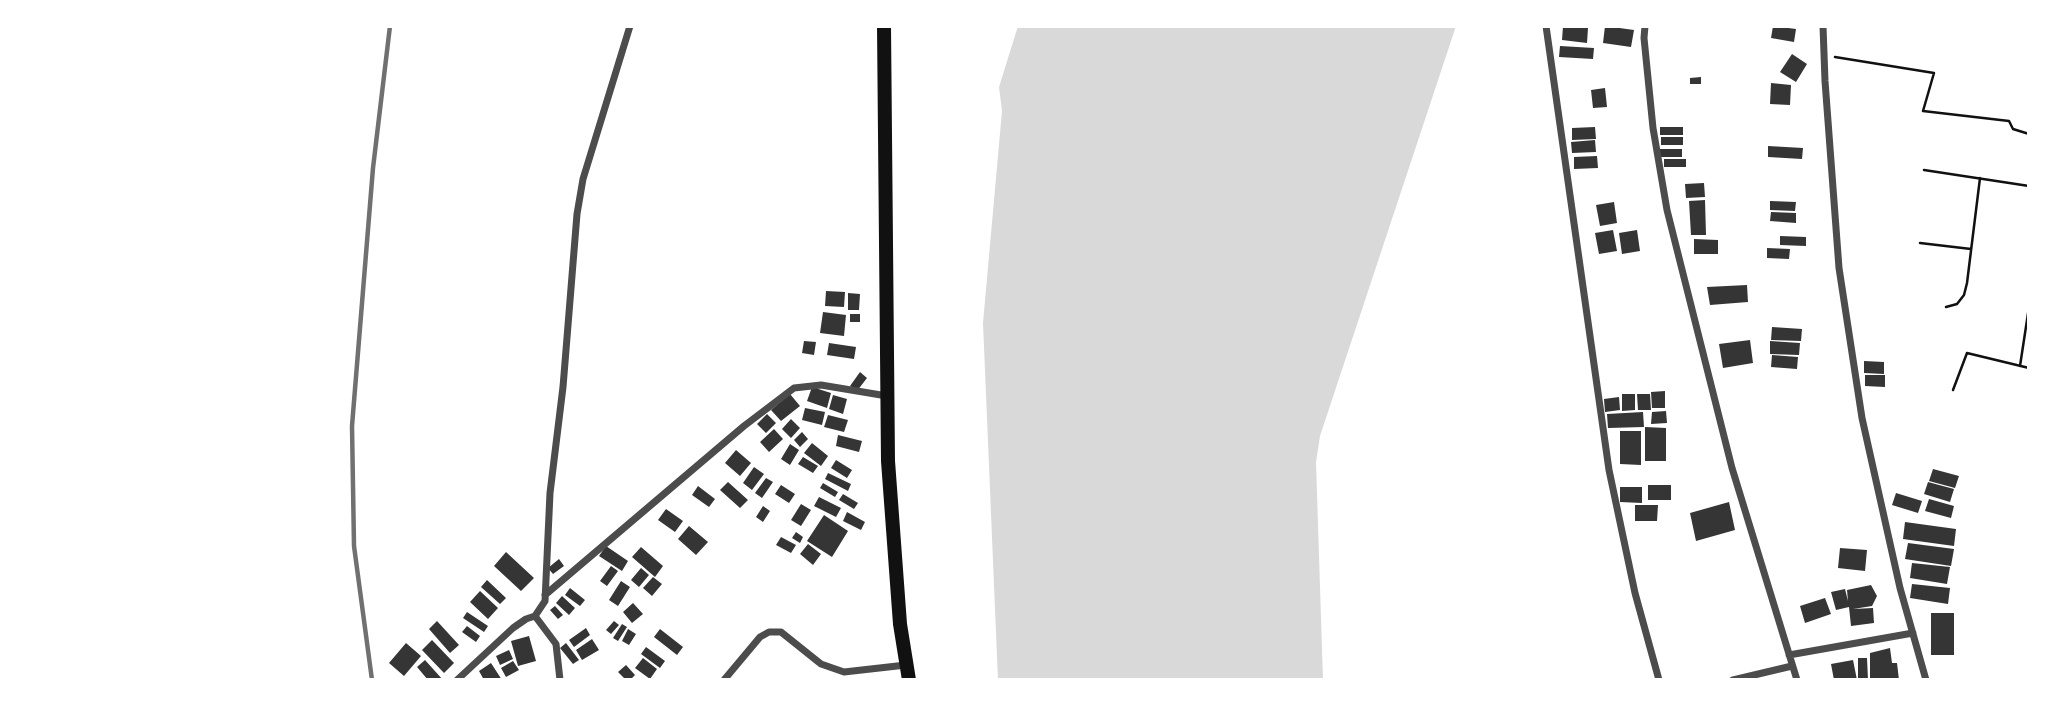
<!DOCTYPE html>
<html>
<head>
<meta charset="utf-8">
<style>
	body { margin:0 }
	#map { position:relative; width:2055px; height:706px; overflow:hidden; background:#fff; font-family:Manrope,sans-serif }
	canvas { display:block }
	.frame { position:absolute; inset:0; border:28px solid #fff; pointer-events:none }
</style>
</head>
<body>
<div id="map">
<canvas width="2055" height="706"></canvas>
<div class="frame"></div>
</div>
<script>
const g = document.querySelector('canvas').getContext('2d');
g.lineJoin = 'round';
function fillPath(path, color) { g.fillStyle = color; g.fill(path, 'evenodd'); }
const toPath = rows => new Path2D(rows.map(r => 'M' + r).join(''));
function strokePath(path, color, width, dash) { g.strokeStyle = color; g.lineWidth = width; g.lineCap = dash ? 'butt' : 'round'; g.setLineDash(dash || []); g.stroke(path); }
const water = toPath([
	[1018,26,1456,26,1320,436,1316,462,1323,680,998,680,983,323,1002,111,999,87]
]);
const building = toPath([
	[1563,26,1588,28,1587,43,1562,40],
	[1605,26,1634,30,1631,47,1603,43],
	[1773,26,1796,29,1794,42,1771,38],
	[1560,46,1594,48,1593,59,1559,57],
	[1792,54,1807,64,1796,82,1780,72],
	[1701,77,1701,84,1690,84,1690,78],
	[1771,83,1791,85,1790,105,1770,104],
	[1605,88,1607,107,1593,108,1591,90],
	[1595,127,1596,139,1572,140,1572,128],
	[1660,127,1683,127,1683,135,1660,135],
	[1661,137,1683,137,1683,145,1661,145],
	[1595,140,1596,152,1572,153,1571,142],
	[1768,146,1803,148,1802,159,1768,157],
	[1659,149,1682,149,1682,157,1659,157],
	[1597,156,1598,168,1574,169,1574,157],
	[1664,159,1686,159,1686,167,1664,167],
	[1704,183,1705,197,1686,198,1685,184],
	[1705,200,1706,235,1691,235,1689,201],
	[1770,201,1796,202,1795,211,1770,210],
	[1614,202,1617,223,1600,226,1596,205],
	[1771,212,1796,213,1796,223,1770,221],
	[1613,230,1617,251,1599,254,1595,233],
	[1637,230,1640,251,1622,254,1619,233],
	[1780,236,1806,237,1806,246,1780,245],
	[1694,239,1718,240,1718,254,1694,254],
	[1767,248,1790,249,1789,259,1767,258],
	[1747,285,1748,302,1710,305,1707,287],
	[826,291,845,292,844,307,825,306],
	[848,293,860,294,859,310,848,310],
	[823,312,846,315,844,336,820,333],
	[850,314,860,314,860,322,850,322],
	[1772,327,1802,329,1801,341,1771,340],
	[1750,340,1753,363,1723,368,1719,344],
	[804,341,816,342,814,355,802,353],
	[1770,341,1800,343,1799,355,1770,354],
	[829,343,856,347,854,359,827,355],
	[1772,355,1798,357,1797,369,1771,367],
	[1864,361,1884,362,1884,374,1864,373],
	[860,372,867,378,857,391,850,386],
	[1865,375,1885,375,1885,387,1865,386],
	[812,387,831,393,827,408,807,401],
	[1665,391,1665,408,1652,408,1651,392],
	[790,394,800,406,781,421,771,410],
	[1622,394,1635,394,1635,410,1622,411],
	[1637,394,1650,394,1651,410,1638,410],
	[833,395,847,399,843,414,829,409],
	[1619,397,1620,410,1605,412,1604,399],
	[805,408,825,412,822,425,802,420],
	[1666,411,1667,423,1651,424,1652,412],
	[1643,412,1644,427,1608,428,1607,414],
	[767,414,776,423,766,433,757,424],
	[828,415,848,420,844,432,824,427],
	[791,419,800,428,791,438,782,429],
	[1645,427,1666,428,1666,461,1645,461],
	[774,429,783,439,769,452,760,442],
	[1620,431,1641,431,1641,465,1620,464],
	[802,432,808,439,800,447,794,440],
	[838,435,862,441,859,452,836,446],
	[812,443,828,456,821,466,804,453],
	[790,444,799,450,790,465,781,459],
	[736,450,751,463,740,476,725,463],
	[803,457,818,466,813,473,798,464],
	[836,460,852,470,847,478,831,468],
	[754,467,764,474,752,490,743,483],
	[1933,469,1959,476,1955,488,1929,481],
	[828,473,851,484,848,491,825,479],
	[766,478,773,482,762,498,755,493],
	[728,482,748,500,740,508,720,490],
	[1928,482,1954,489,1950,502,1924,494],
	[823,483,838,492,835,497,820,488],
	[781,485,795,494,789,503,775,494],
	[1648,485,1671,485,1671,500,1648,500],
	[698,486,715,499,709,507,692,495],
	[1620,487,1642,487,1642,503,1620,502],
	[1896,493,1922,501,1918,513,1892,505],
	[843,494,858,503,854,509,839,500],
	[819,497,841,508,836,517,814,506],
	[1929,499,1954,506,1951,518,1925,511],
	[1729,502,1735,530,1696,541,1690,513],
	[801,504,811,510,801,526,791,520],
	[1635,505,1658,505,1657,521,1635,521],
	[763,506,770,511,763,522,756,517],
	[666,509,683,521,675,532,658,520],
	[847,512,865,522,861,530,843,521],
	[824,515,848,531,832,557,807,541],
	[1905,522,1956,529,1954,546,1903,539],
	[689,526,708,542,696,555,678,539],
	[796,532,803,537,800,543,792,538],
	[781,537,796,545,791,553,776,545],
	[1908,543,1954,549,1951,566,1905,559],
	[808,544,821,554,813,565,800,554],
	[606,546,628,561,622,571,599,556],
	[641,547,663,566,655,577,632,557],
	[1840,548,1867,550,1865,571,1838,568],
	[506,552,534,578,521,591,494,566],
	[559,559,564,566,553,574,548,568],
	[1912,563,1950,567,1947,584,1910,578],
	[611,566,618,571,607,586,600,581],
	[641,568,649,575,639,587,631,580],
	[653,577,662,584,652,596,643,588],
	[487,580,506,598,500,604,481,587],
	[621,581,630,587,618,606,609,600],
	[1912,584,1950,588,1948,604,1910,598],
	[1871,585,1877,596,1872,606,1853,609,1873,608,1874,623,1851,626,1849,607,1836,610,1831,592,1845,589,1848,601,1847,590],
	[570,588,585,600,580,606,565,595],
	[480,591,498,608,488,619,470,602],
	[562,596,575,608,569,615,556,603],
	[1825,598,1831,614,1805,623,1800,606],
	[633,603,643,614,632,623,623,612],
	[555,606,563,615,558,619,550,610],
	[467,612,488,626,484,632,463,618],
	[1931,613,1954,613,1954,655,1931,655],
	[437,621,459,645,450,653,429,629],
	[614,621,619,625,611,634,606,630],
	[622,624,627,627,618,641,613,638],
	[467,626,480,636,476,642,462,632],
	[586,628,590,635,574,647,569,640],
	[628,629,636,634,629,645,622,641],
	[660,629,683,647,677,655,654,637],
	[529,636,536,661,518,666,511,641],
	[592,639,599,650,582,660,576,650],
	[432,640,454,663,444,673,422,650],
	[406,643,421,656,404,676,389,663],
	[566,643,579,660,573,664,560,648],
	[646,647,665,661,660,668,641,654],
	[1890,648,1892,663,1897,663,1899,680,1870,680,1870,653],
	[509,650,513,659,500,665,496,656],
	[643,658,657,669,650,679,635,668],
	[1858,658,1867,658,1868,680,1858,680],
	[425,660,443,680,428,680,417,667],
	[1853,660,1857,680,1834,680,1831,664],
	[513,661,519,670,506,677,501,668],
	[491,663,502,680,484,680,479,671],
	[626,665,635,675,630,680,626,680,618,672]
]);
const path = toPath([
	[1835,57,1934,73,1923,111,2009,121,2013,129,2029,134],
	[1924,170,2029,186],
	[1920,243,1971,249],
	[1946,307,1957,304,1964,295,1967,283,1980,178],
	[2020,366,2029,307],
	[1953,390,1967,353,2029,368]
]);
const minor = toPath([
	[1546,26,1609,470,1635,593,1659,680],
	[1645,26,1644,38,1653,128,1667,210,1732,468,1797,680],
	[1823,26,1825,81,1839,268,1862,418,1900,588,1926,680],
	[545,595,744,426,794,388,821,385,887,396],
	[535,616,545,601,550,493,563,387,577,214,583,179,630,26],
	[1789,655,1913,633],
	[457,680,513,628,526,619,535,616,556,644,560,680],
	[724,680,760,637,769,632,781,632,821,664,844,672,906,665],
	[1733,680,1792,666]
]);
const trunk = toPath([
	[884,26,888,461,900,624,909,680]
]);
const rail = toPath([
	[372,680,354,546,352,426,373,168,390,26]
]);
fillPath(water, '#d9d9d9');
fillPath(building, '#353535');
strokePath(path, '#111', 2.5);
strokePath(minor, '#4c4c4c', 7);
strokePath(trunk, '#111', 14);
strokePath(rail, '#707070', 4.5);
</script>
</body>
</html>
